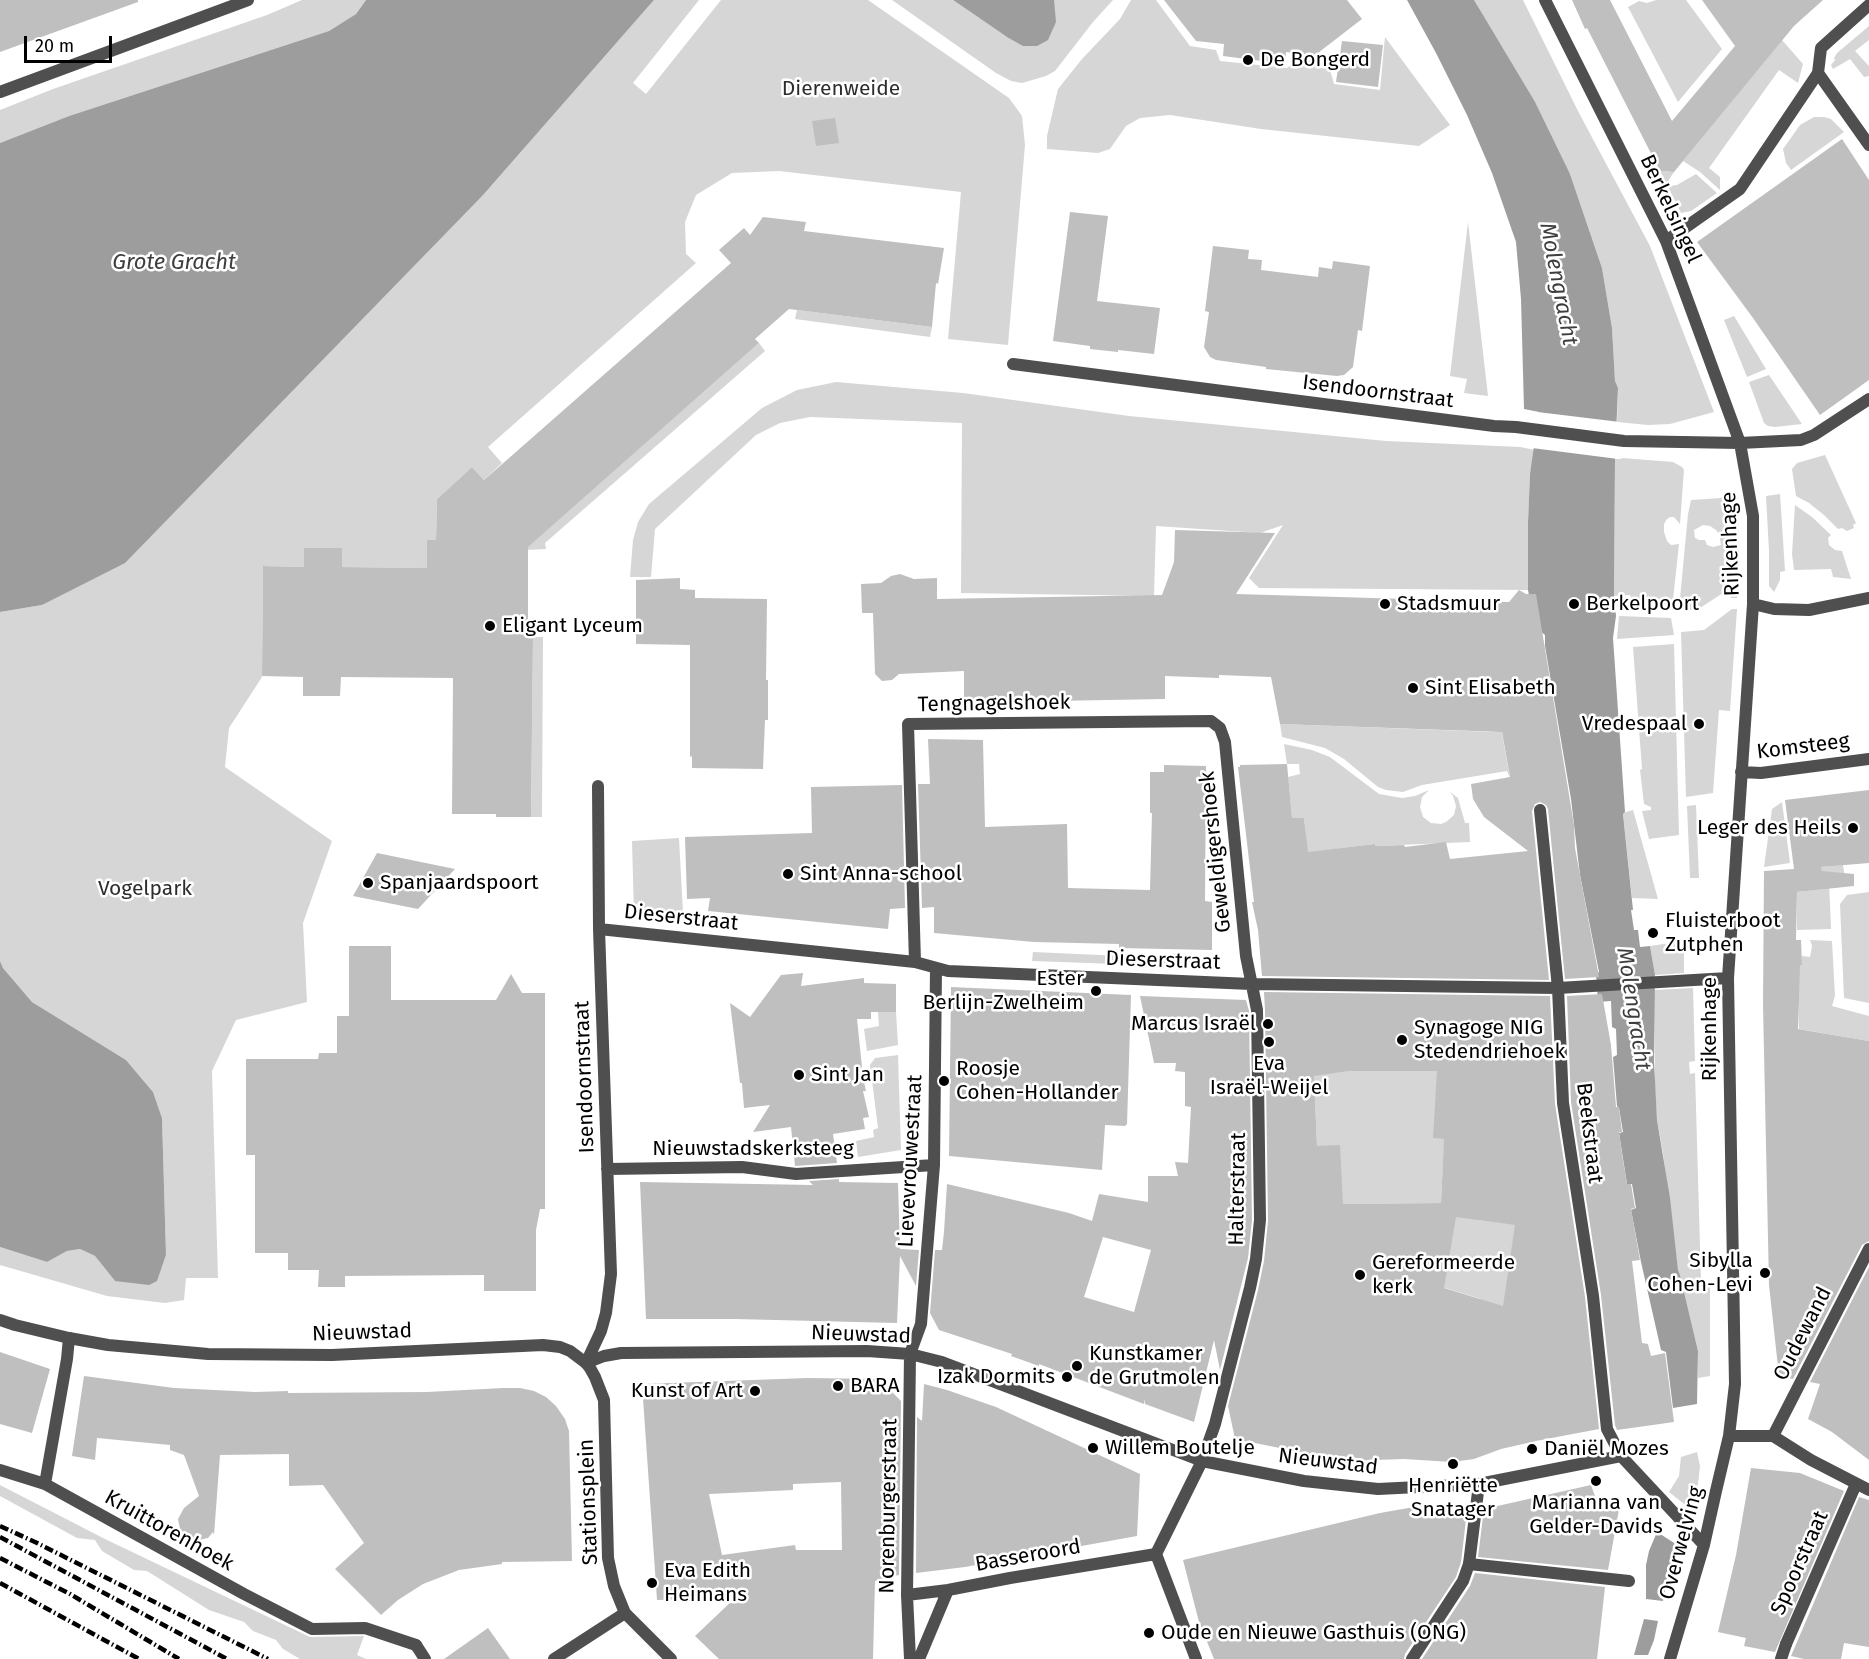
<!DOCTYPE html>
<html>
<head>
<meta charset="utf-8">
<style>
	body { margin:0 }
	#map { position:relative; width:1869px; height:1659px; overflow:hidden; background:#fff; font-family:"Fira Sans",sans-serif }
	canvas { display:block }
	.scale { position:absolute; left:24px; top:36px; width:88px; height:27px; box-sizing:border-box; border:3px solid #000; border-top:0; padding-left:8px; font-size:18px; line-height:21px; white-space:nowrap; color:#000; -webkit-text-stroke:4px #fff; paint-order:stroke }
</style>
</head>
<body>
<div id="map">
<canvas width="1869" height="1659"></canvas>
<div class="scale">20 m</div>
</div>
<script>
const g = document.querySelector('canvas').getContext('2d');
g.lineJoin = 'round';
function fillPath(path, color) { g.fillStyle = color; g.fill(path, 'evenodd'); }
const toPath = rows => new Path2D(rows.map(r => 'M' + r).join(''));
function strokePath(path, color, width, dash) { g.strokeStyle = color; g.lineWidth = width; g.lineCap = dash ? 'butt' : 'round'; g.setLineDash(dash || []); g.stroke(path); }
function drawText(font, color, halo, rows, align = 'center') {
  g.font = font + ' "Fira Sans",sans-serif'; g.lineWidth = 5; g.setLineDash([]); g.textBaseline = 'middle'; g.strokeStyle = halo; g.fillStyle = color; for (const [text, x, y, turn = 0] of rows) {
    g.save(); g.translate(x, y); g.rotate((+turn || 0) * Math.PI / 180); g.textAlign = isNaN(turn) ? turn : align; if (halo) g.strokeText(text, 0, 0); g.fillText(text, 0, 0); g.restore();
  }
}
const green = toPath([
	[302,0,366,0,356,14,329,31,69,116,0,143,0,110,53,89,267,15],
	[654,0,699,0,633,83,646,94,721,0,868,0,1009,98,1022,116,1025,145,1008,345,948,339,961,192,779,171,732,173,696,195,685,222,686,254,696,263,488,447,502,463,484,480,472,467,437,499,436,540,427,540,427,568,342,567,341,548,305,548,305,567,263,566,262,677,229,728,225,767,332,841,303,923,307,1002,236,1020,212,1071,218,1278,186,1278,184,1300,165,1303,107,1296,0,1265,0,1247,47,1262,67,1251,80,1249,95,1256,115,1281,157,1280,166,1255,162,1118,153,1092,126,1060,32,1002,3,968,0,961,0,612,42,605,484,194],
	[892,0,953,0,1007,37,1054,6,1054,0,1113,0,1093,22,1055,71,1046,76,1022,83,1011,81,996,73],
	[1131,0,1156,0,1190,46,1216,50,1220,61,1287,68,1295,62,1327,59,1334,84,1380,90,1385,37,1450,125,1419,146,1261,129,1170,115,1140,118,1126,126,1110,149,1098,153,1047,149,1047,136,1058,89,1082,59,1120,19],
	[1474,0,1523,0,1579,113,1650,246,1714,412,1670,424,1648,425,1617,422,1618,388,1615,381,1612,328,1602,268,1570,174],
	[1656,0,1686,0,1722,49,1678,102,1628,7,1639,1,1647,3],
	[1869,26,1869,40,1855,51,1869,66,1869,76,1864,77,1850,59,1833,69,1831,65,1835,60,1834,58,1837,53],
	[1782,40,1803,64,1798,83,1779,70,1709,168,1720,177,1720,190,1700,172,1683,161],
	[1814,117,1824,117,1831,119,1844,132,1791,170,1786,163,1783,149,1800,125],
	[1660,171,1674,172,1668,181,1670,186,1677,185,1696,174,1717,193,1691,211,1681,213],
	[1468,222,1488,396,1464,393,1467,379,1450,376],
	[797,310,932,327,930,337,795,319],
	[1734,316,1766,369,1747,377,1724,320],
	[759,343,765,351,545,543,546,549,526,550,526,540,532,543],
	[1769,375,1802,424,1775,427,1768,426,1764,423,1749,382],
	[836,382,963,393,1129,416,1386,441,1520,447,1535,450,1530,474,1528,522,1528,590,1259,588,1249,578,1283,525,1260,533,1156,526,1154,596,961,593,962,423,810,417,780,423,756,435,655,529,651,577,630,577,633,540,638,522,649,504,762,408,797,390],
	[1825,455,1856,523,1853,525,1854,528,1847,531,1842,528,1838,529,1824,515,1809,503,1796,496,1792,469,1797,463],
	[1622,458,1673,462,1682,467,1684,470,1680,524,1674,517,1670,517,1667,519,1664,524,1664,532,1667,541,1671,545,1679,544,1672,609,1630,606,1633,601,1630,595,1614,596,1615,459,1621,459],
	[1780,494,1785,571,1780,572,1780,580,1774,592,1769,586,1769,551,1766,496],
	[1736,497,1738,519,1739,557,1737,598,1731,598,1726,591,1697,610,1679,609,1688,514,1691,500],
	[1703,525,1710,526,1716,530,1719,534,1721,545,1713,547,1707,545,1705,540,1699,540,1695,538,1694,530],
	[1795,505,1812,517,1831,535,1828,538,1829,545,1835,550,1842,551,1851,579,1833,577,1831,569,1794,570,1792,554],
	[1732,609,1737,609,1730,711,1719,710,1713,793,1686,797,1681,632,1704,630],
	[1619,616,1671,618,1674,635,1617,639],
	[533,637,543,637,542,817,531,817],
	[1674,644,1679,835,1649,839,1642,811,1651,810,1651,807,1644,804,1640,770,1642,769,1633,647],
	[1280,724,1494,732,1501,728,1510,778,1507,771,1422,785,1403,792,1386,790,1378,787,1344,759,1325,748,1282,737],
	[1284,744,1312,750,1330,757,1379,794,1402,798,1415,796,1429,790,1422,797,1420,807,1423,817,1431,823,1441,824,1446,822,1454,815,1456,806,1453,796,1450,792,1458,798,1465,823,1469,823,1470,842,1375,846,1375,844,1296,854,1294,837,1306,835,1304,818,1292,818,1288,777,1300,774,1299,764,1287,764],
	[1782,802,1790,863,1764,867,1772,809],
	[1696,805,1699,878,1690,878,1687,806],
	[1633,810,1658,899,1632,898,1623,813],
	[679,838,683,912,634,915,632,841],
	[1843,865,1845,878,1829,880,1831,929,1797,930,1797,892,1824,889,1821,867],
	[1869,892,1869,1003,1844,998,1840,904,1847,895],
	[1810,940,1832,941,1835,996,1832,1006,1869,1016,1869,1041,1799,1029,1797,964,1802,964,1802,956,1810,957,1812,946],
	[1684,941,1684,973,1655,975,1650,946],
	[1033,952,1144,957,1144,965,1032,961],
	[1151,957,1207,960,1207,968,1151,965],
	[1693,988,1695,1061,1689,1062,1690,1074,1695,1073,1701,1281,1710,1287,1710,1376,1698,1378,1698,1351,1680,1275,1678,1271,1663,1153,1657,1120,1655,1087,1654,990],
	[878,1012,896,1012,898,1045,867,1051,864,1029,879,1026],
	[898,1055,901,1150,858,1157,856,1141,874,1137,873,1130,878,1128,870,1065,875,1058],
	[1341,1062,1441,1071,1479,1220,1519,1225,1510,1260,1525,1263,1504,1325,1478,1322,1481,1299,1442,1287,1444,1143,1441,1203,1343,1204,1317,1146,1314,1076],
	[1697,1452,1700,1466,1698,1484,1693,1501,1689,1508,1669,1492,1679,1476,1681,1457],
	[0,1485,105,1539,310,1637,364,1636,357,1655,366,1659,300,1659,283,1649,276,1640,253,1631,244,1622,209,1610,147,1571,134,1570,102,1551,95,1540,77,1538,0,1496]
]);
const water = toPath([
	[366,0,654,0,484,194,125,563,42,605,0,612,0,143,69,116,329,31,356,14],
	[953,0,1054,0,1056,22,1048,40,1037,46,1023,46,1007,37],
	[1407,0,1474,0,1535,102,1570,174,1602,268,1612,328,1615,381,1618,388,1615,459,1614,596,1616,616,1613,638,1625,812,1623,814,1633,910,1631,910,1634,930,1638,930,1640,947,1650,946,1655,975,1654,1061,1657,1120,1670,1198,1678,1270,1680,1275,1698,1351,1697,1404,1673,1408,1666,1352,1661,1350,1641,1262,1631,1210,1636,1208,1632,1184,1627,1184,1619,1133,1623,1132,1619,1108,1617,1106,1613,1057,1617,1055,1616,1029,1612,1027,1611,1001,1598,1002,1596,974,1599,972,1580,875,1571,799,1545,646,1545,635,1535,627,1528,590,1528,522,1530,474,1539,412,1524,409,1521,299,1516,242,1492,173,1467,115,1436,53],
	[0,961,3,968,32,1002,126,1060,153,1092,162,1118,166,1255,157,1281,149,1285,115,1281,95,1256,80,1249,67,1251,47,1262,0,1247],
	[1657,1532,1679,1546,1669,1569,1663,1601,1646,1599,1646,1565,1649,1551],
	[1644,1619,1658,1621,1654,1640,1648,1655,1634,1655]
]);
const pier = toPath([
	[1521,410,1620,422,1618,459,1532,448,1536,414,1523,412]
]);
const building = toPath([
	[0,0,138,0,138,2,0,52],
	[1164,0,1347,0,1362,19,1314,56,1286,52,1285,64,1223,56,1224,44,1196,41],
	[1572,0,1610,0,1672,121,1735,46,1702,0,1823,0,1794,26,1674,172,1660,171,1587,28,1585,29],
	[1342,41,1383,45,1378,87,1336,82],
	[835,118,839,143,816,146,812,121],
	[1842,139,1869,180,1869,380,1820,415,1753,318,1697,242],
	[1070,212,1108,216,1097,301,1160,308,1154,354,1118,350,1118,352,1090,349,1090,346,1053,341],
	[763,217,806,222,804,231,944,248,938,284,936,283,932,327,789,309,755,339,759,343,528,547,528,637,533,637,531,817,496,817,496,814,452,814,453,678,341,677,340,696,303,696,303,677,262,676,263,566,304,567,304,548,342,548,342,567,427,568,427,540,436,540,437,499,472,467,484,480,731,263,719,250,744,228,750,235],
	[1213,246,1249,250,1248,259,1262,260,1261,270,1318,277,1319,267,1332,269,1333,261,1370,266,1362,331,1358,330,1353,367,1344,375,1337,376,1266,369,1266,367,1216,360,1210,357,1204,347,1209,312,1205,311],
	[1175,530,1275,533,1236,594,1509,602,1519,590,1526,594,1536,594,1574,825,1575,848,1599,977,1565,979,1548,809,1546,805,1540,802,1535,804,1532,811,1549,980,1262,976,1258,930,1252,902,1254,902,1238,767,1240,767,1240,765,1287,764,1292,818,1304,818,1308,852,1375,844,1375,846,1404,845,1405,847,1446,842,1450,859,1528,851,1484,817,1473,799,1471,784,1510,777,1502,732,1280,724,1271,677,1219,675,1219,678,1165,676,1165,699,994,702,994,708,964,708,964,671,899,674,892,680,882,681,875,674,873,613,862,613,861,584,881,583,891,576,900,574,914,579,937,578,937,599,1162,595,1174,562],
	[680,578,680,589,695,590,695,598,767,599,766,680,768,680,768,720,765,720,763,769,692,768,692,756,690,757,690,645,636,644,636,580],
	[928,739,983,740,985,827,1067,824,1068,888,1150,890,1152,813,1150,813,1150,772,1164,772,1164,765,1206,766,1205,901,1212,902,1212,950,1119,948,1119,944,1034,942,934,933,934,907,922,908,918,784,930,784],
	[902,785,905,908,890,909,888,929,708,911,710,898,687,899,685,837,812,833,811,787],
	[1869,790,1869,863,1821,867,1822,871,1854,874,1854,886,1797,892,1796,940,1801,940,1802,965,1800,965,1798,1029,1869,1041,1869,1241,1862,1245,1793,1379,1779,1376,1769,1285,1763,1005,1764,871,1794,869,1785,800],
	[377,853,455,869,418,909,353,896],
	[349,946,391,946,391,1000,496,1000,511,974,522,993,545,993,545,1209,540,1209,536,1230,536,1291,484,1291,484,1275,345,1276,345,1287,318,1287,319,1270,288,1270,288,1253,255,1253,255,1155,246,1155,246,1059,318,1059,319,1053,337,1053,337,1016,349,1016],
	[803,973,801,986,864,978,864,983,896,984,896,1012,871,1012,871,1019,857,1019,862,1067,861,1068,866,1091,863,1091,869,1117,863,1118,865,1129,833,1134,837,1163,795,1166,791,1127,753,1132,770,1105,744,1108,742,1083,740,1083,730,1003,750,1017,781,975],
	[951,987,1131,995,1127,1124,1125,1126,1105,1125,1102,1170,949,1156],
	[1264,992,1550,996,1555,1104,1585,1297,1599,1429,1536,1441,1501,1449,1474,1459,1452,1462,1404,1459,1344,1461,1235,1439,1228,1406,1258,1290,1264,1261,1268,1221,1265,1010],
	[1348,1071,1437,1071,1433,1138,1444,1139,1441,1203,1343,1204,1340,1145,1317,1146,1314,1076],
	[1456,1217,1515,1225,1503,1306,1444,1288],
	[1602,994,1611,1045,1616,1107,1619,1107,1622,1132,1619,1132,1623,1160,1627,1184,1631,1184,1635,1208,1631,1209,1640,1260,1632,1261,1642,1343,1648,1344,1651,1356,1665,1353,1674,1422,1617,1430,1615,1425,1601,1295,1571,1102,1567,996],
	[1140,996,1246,1000,1249,1011,1252,1220,1248,1258,1220,1370,1214,1340,1194,1422,1145,1404,1144,1399,1144,1404,1039,1364,1039,1366,1011,1356,1012,1354,939,1330,930,1313,935,1250,942,1250,944,1232,947,1184,1069,1213,1092,1221,1099,1194,1148,1202,1148,1176,1178,1176,1175,1162,1188,1163,1191,1107,1185,1106,1185,1072,1175,1071,1176,1063,1154,1063],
	[1103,1237,1151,1250,1134,1312,1084,1297],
	[839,1179,839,1182,898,1183,900,1249,919,1250,916,1286,900,1256,897,1323,735,1319,646,1319,640,1182,813,1185,809,1181],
	[1869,1267,1869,1460,1832,1432,1808,1419,1820,1384,1810,1382],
	[0,1352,50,1369,32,1433,0,1424],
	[84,1376,174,1388,255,1392,288,1391,288,1393,427,1392,503,1388,520,1388,534,1391,546,1397,556,1406,565,1419,569,1431,572,1561,502,1562,502,1564,459,1570,423,1584,398,1600,381,1615,335,1569,364,1543,323,1485,289,1486,289,1454,220,1455,214,1535,213,1532,208,1538,194,1541,187,1539,182,1534,180,1529,178,1519,184,1508,199,1496,184,1455,170,1450,170,1445,97,1438,95,1460,72,1456],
	[808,1378,879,1379,901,1401,899,1575,886,1577,886,1580,875,1581,873,1659,719,1659,695,1636,735,1598,657,1600,642,1384],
	[841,1482,842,1550,796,1550,795,1545,722,1555,709,1494,793,1490,793,1484],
	[924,1384,947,1390,996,1407,1140,1474,1137,1536,965,1567,916,1573,917,1417,922,1421],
	[1751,1468,1800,1473,1844,1491,1775,1652,1744,1646,1746,1638,1718,1632,1736,1555],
	[1591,1485,1596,1499,1620,1504,1608,1570,1478,1557,1484,1509],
	[1859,1497,1869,1500,1869,1647,1844,1643,1841,1659,1804,1659,1791,1656],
	[1414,1507,1415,1512,1467,1511,1461,1562,1456,1577,1405,1654,1404,1659,1214,1659,1199,1622,1183,1560,1380,1513],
	[1475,1573,1605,1587,1597,1659,1422,1659,1470,1586],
	[488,1628,510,1659,444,1659]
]);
const service = toPath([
	[0,1470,45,1484,244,1594,312,1629,365,1628,416,1645],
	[45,1484,67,1359,69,1338]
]);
const pedestrian = toPath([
	[1773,1436,1811,1460,1869,1490],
	[1469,1564,1629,1581],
	[1786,1644,1856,1484]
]);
const minor = toPath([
	[1545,0,1666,241,1740,443,1753,516,1753,604,1728,978,1735,1384,1729,1436,1716,1491,1704,1545,1670,1659],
	[1818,73,1869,145],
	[0,92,248,0],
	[1666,241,1740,189,1818,73,1821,48,1869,5],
	[1013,364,1494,426,1516,427,1624,441,1740,443,1801,440,1814,435,1869,399],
	[1753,604,1774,609,1809,610,1869,598],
	[1741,772,1761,773,1869,759],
	[1540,810,1558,988,1563,1103,1593,1296,1607,1429,1621,1456,1704,1545],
	[599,929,915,962,948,971,1251,984,1558,988,1728,978],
	[915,962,908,724,1211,721,1220,728,1225,742,1246,956,1257,1010,1260,1220,1256,1259,1250,1288,1215,1424,1202,1461,1156,1554,1196,1659],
	[607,1169,742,1167,796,1174,934,1165],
	[586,1363,604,1356,621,1353,867,1351,910,1354,942,1362,1202,1461,1304,1481,1378,1489,1479,1484,1621,1456],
	[586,1363,601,1331,606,1313,611,1274,599,929,598,786],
	[1729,1436,1773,1436,1869,1249],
	[907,1595,948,1590,1010,1578,1156,1554],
	[416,1645,425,1659],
	[554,1659,625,1613],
	[910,1659,907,1595,910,1354,921,1324,934,1165,936,968],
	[919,1659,948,1590],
	[1412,1659,1463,1581,1469,1564,1479,1484],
	[1781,1659,1786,1644]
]);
const tertiary = toPath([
	[0,1320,15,1325,69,1338,108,1345,208,1354,332,1355,543,1345,560,1347,570,1351,586,1363,590,1368,595,1377,604,1400,608,1558,614,1586,625,1613,671,1659]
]);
const rail = toPath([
	[0,1526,35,1542,268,1659],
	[0,1537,227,1659],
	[0,1558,70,1594,179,1659],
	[0,1583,139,1659]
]);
const markers = [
	[1248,60,6,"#000"],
	[1385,604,6,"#000"],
	[1574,604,6,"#000"],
	[490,626,6,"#000"],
	[1413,688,6,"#000"],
	[1699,724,6,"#000"],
	[1853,828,6,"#000"],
	[788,874,6,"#000"],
	[368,883,6,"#000"],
	[1653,933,6,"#000"],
	[1096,991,6,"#000"],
	[1268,1024,6,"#000"],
	[1402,1040,6,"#000"],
	[1269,1042,6,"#000"],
	[799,1075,6,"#000"],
	[944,1081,6,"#000"],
	[1765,1273,6,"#000"],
	[1360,1275,6,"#000"],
	[1077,1366,6,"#000"],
	[1067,1377,6,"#000"],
	[838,1386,6,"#000"],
	[755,1391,6,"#000"],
	[1093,1448,6,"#000"],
	[1532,1449,6,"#000"],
	[1453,1464,6,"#000"],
	[1596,1481,6,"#000"],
	[652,1583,6,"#000"],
	[1149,1633,6,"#000"]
];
const poiNames = [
	["De Bongerd",1260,60],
	["Stadsmuur",1397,604],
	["Berkelpoort",1586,604],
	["Eligant Lyceum",502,626],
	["Sint Elisabeth",1425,688],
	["Vredespaal",1687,724,"right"],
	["Leger des Heils",1841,828,"right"],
	["Sint Anna-school",800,874],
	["Spanjaardspoort",380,883],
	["Fluisterboot",1665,921],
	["Zutphen",1665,945],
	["Ester",1084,979,"right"],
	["Berlijn-Zwelheim",1084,1003,"right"],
	["Marcus Israël",1256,1024,"right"],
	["Synagoge NIG",1414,1028],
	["Stedendriehoek",1414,1052],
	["Eva",1269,1064,"center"],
	["Israël-Weijel",1269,1088,"center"],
	["Roosje",956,1069],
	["Cohen-Hollander",956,1093],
	["Sint Jan",811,1075],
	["Sibylla",1753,1261,"right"],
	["Cohen-Levi",1753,1285,"right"],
	["Gereformeerde",1372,1263],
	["kerk",1372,1287],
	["Kunstkamer",1089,1354],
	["de Grutmolen",1089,1378],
	["Izak Dormits",1055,1377,"right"],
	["BARA",850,1386],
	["Kunst of Art",743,1391,"right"],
	["Willem Boutelje",1105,1448],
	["Daniël Mozes",1544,1449],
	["Henriëtte",1453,1486,"center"],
	["Snatager",1453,1510,"center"],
	["Marianna van",1596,1503,"center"],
	["Gelder-Davids",1596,1527,"center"],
	["Eva Edith",664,1571],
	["Heimans",664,1595],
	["Oude en Nieuwe Gasthuis (ONG)",1161,1633]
];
const parkNames = [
	["Dierenweide",841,89],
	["Vogelpark",145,889]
];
const streetNames = [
	["Berkelsingel",1670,209,65],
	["Isendoornstraat",1378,392,7],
	["Rijkenhage",1731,544,-92],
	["Tengnagelshoek",994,704,-1],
	["Komsteeg",1803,747,-7],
	["Geweldigershoek",1216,852,-96],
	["Dieserstraat",681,918,6],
	["Dieserstraat",1163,961,2],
	["Rijkenhage",1710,1029,-90],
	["Isendoornstraat",585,1077,-92],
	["Beekstraat",1589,1133,83],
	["Nieuwstadskerksteeg",753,1149],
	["Lievevrouwestraat",911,1161,-87],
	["Halterstraat",1238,1189,-89],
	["Nieuwstad",362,1333,-2],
	["Oudewand",1803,1334,-63],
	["Nieuwstad",861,1335,2],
	["Nieuwstad",1328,1462,7],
	["Stationsplein",589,1502,-92],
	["Norenburgerstraat",889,1506,-89],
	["Kruittorenhoek",169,1531,29],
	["Overwelving",1682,1543,-75],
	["Basseroord",1028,1556,-10],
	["Spoorstraat",1800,1563,-66]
];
const waterNames = [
	["Grote Gracht",174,263],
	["Molengracht",1558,284,79],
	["Molengracht",1633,1009,81]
];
fillPath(green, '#d6d6d6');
fillPath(water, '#9d9d9d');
fillPath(pier, '#fff');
fillPath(building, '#bfbfbf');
strokePath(service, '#4f4f4f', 12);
strokePath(pedestrian, '#4f4f4f', 12);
strokePath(minor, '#4f4f4f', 12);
strokePath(tertiary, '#4f4f4f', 12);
strokePath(rail, '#000', 4.5, [9, 3, 1.5, 3]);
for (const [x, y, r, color] of markers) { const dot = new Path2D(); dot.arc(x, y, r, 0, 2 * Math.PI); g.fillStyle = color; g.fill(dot); strokePath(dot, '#fff', 2); }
drawText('21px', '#000', '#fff', poiNames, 'left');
drawText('21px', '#2d2d2d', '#fff', parkNames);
drawText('21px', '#000', '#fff', streetNames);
drawText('italic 22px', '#3e3e3e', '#fff', waterNames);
</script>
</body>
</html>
